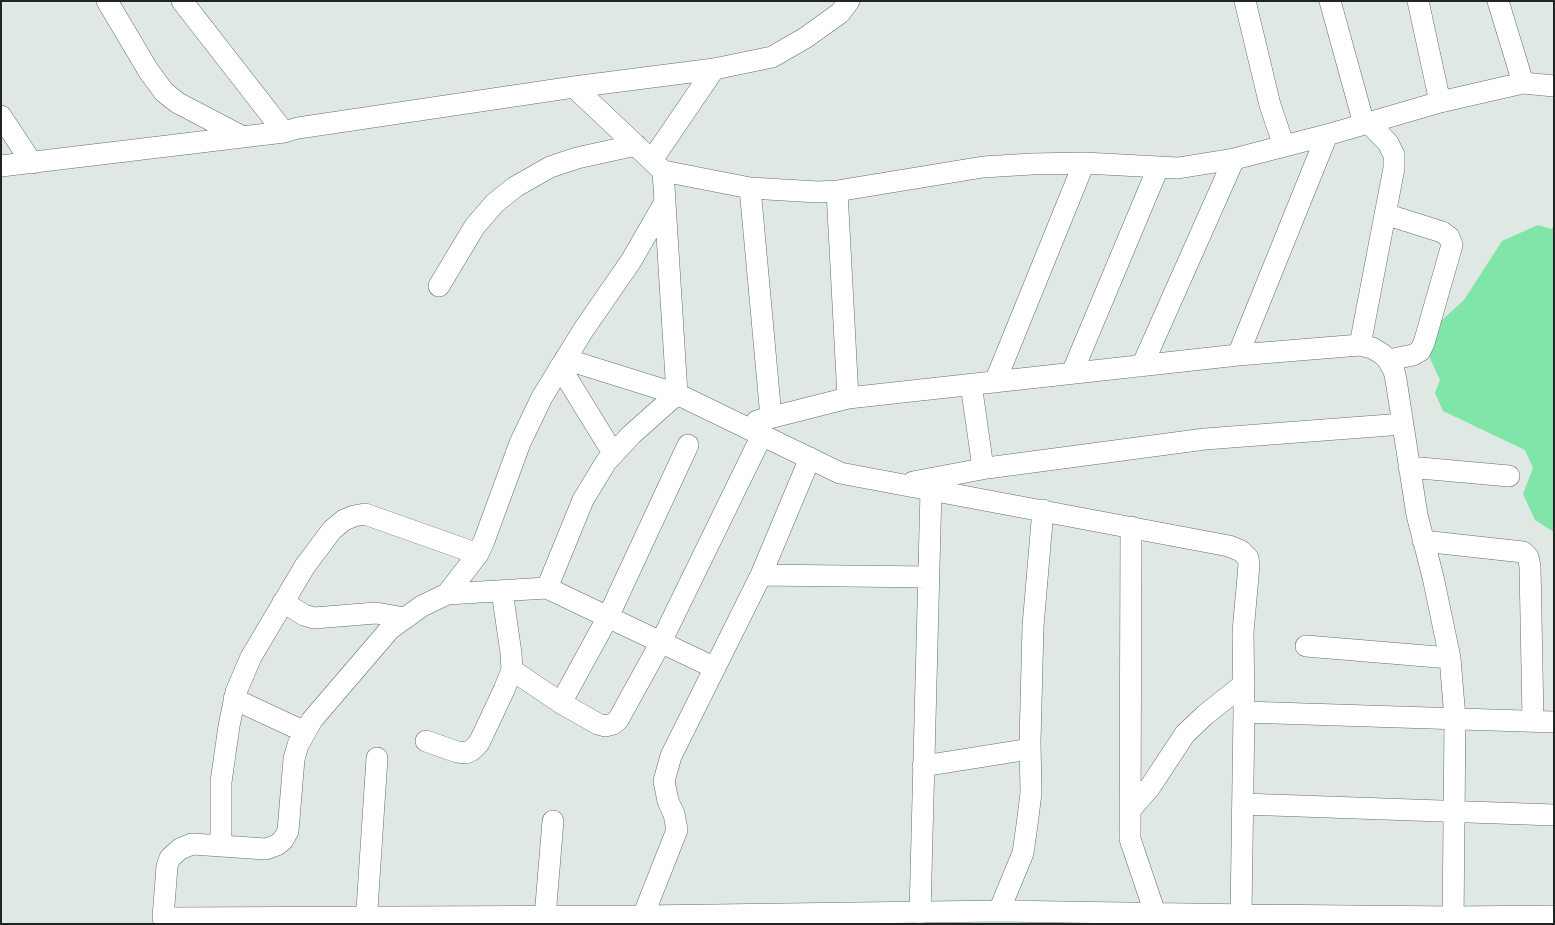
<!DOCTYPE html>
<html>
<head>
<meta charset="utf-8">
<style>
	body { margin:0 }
	#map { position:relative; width:1555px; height:925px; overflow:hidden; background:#dfe8e2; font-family:Inter,sans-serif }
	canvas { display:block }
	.frame { position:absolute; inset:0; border:2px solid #212522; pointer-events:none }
</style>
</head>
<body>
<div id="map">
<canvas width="1555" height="925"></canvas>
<div class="frame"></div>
</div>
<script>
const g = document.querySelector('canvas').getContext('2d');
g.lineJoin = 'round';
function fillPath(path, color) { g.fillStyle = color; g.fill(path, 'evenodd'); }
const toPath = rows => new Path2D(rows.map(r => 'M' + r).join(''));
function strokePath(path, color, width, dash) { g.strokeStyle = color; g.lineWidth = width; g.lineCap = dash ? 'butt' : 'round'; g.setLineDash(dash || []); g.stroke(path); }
const water = toPath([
	[1538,225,1551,229,1554,226,1554,532,1535,520,1523,494,1533,468,1525,450,1443,411,1435,393,1440,380,1428,354,1441,321,1464,300,1502,241]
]);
const minor = toPath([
	[107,1,148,70,164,92,178,103,243,137],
	[182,1,284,132],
	[1245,1,1270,105,1284,146],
	[1330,1,1364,124],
	[1418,1,1440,102],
	[1498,1,1523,83],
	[574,87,663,171],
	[1,116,32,163],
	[652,160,714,69],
	[1,166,284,132,298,128,574,87,714,69,772,57,805,38,840,13,849,1],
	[750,188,771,417],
	[837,191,848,398,1238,355,1360,345,1372,348,1382,354,1388,360,1394,371,1396,380,1417,515,1433,577,1450,658],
	[1385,214,1442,232,1449,237,1452,245,1424,343,1420,351,1413,355,1388,360],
	[439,286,475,226,495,203,515,187,550,167,577,158,636,145],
	[1360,345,1394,168,1394,155,1388,143,1369,123],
	[1238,355,1327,135],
	[565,359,677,394,663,171,750,188,818,192,837,191,983,167,1032,164,1084,163,1178,168,1234,159,1327,135,1440,102,1523,83,1554,86],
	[1142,366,1234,159],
	[560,367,613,453],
	[1072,373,1158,168],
	[995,382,1084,163],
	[971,384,983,468],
	[757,421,848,398],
	[810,458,761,575,929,577],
	[1409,467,1509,476],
	[913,482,987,468,1205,439,1403,424],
	[1131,527,1130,839,1155,913],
	[1423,541,1523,552,1528,557,1530,566,1533,720],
	[547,588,715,668],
	[447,594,478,554,484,541,520,443,542,397,584,329,631,261,665,202],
	[283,602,304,615,314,618,376,613,404,618],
	[1306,646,1450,658,1455,718,1453,924],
	[512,670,561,703,598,724,605,726,613,724,618,720,661,642,762,435],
	[234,699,305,732],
	[561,703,608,617,688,445],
	[1244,712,1554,722],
	[426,741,457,752,466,753,472,750,479,743,504,690,512,670,511,653,502,591],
	[923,766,1030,749],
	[1243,804,1554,815],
	[1130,810,1150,787,1185,734,1205,715,1244,684],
	[221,846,221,782,229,726,236,692,251,657,305,566,332,530,344,520,354,516,365,514,478,554],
	[999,911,1023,853,1027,825,1031,793,1030,742,1033,626,1043,510],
	[920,913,931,490],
	[1241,915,1244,712,1243,632,1249,565,1248,558,1241,551,1229,546,840,473,677,394,631,435,606,462,583,500,547,588,447,594,422,606,390,629,312,720,298,745,294,759,288,831,283,840,277,845,266,849,192,844,180,849,170,858,167,866,163,918,643,916,999,911,1251,915,1453,917,1554,916],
	[643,916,677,830,674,814,668,801,664,781,671,756,761,575],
	[545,917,553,821],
	[366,924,377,758]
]);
fillPath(water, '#7fe5a9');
strokePath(minor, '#656e68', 22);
strokePath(minor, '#fff', 21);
</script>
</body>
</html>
